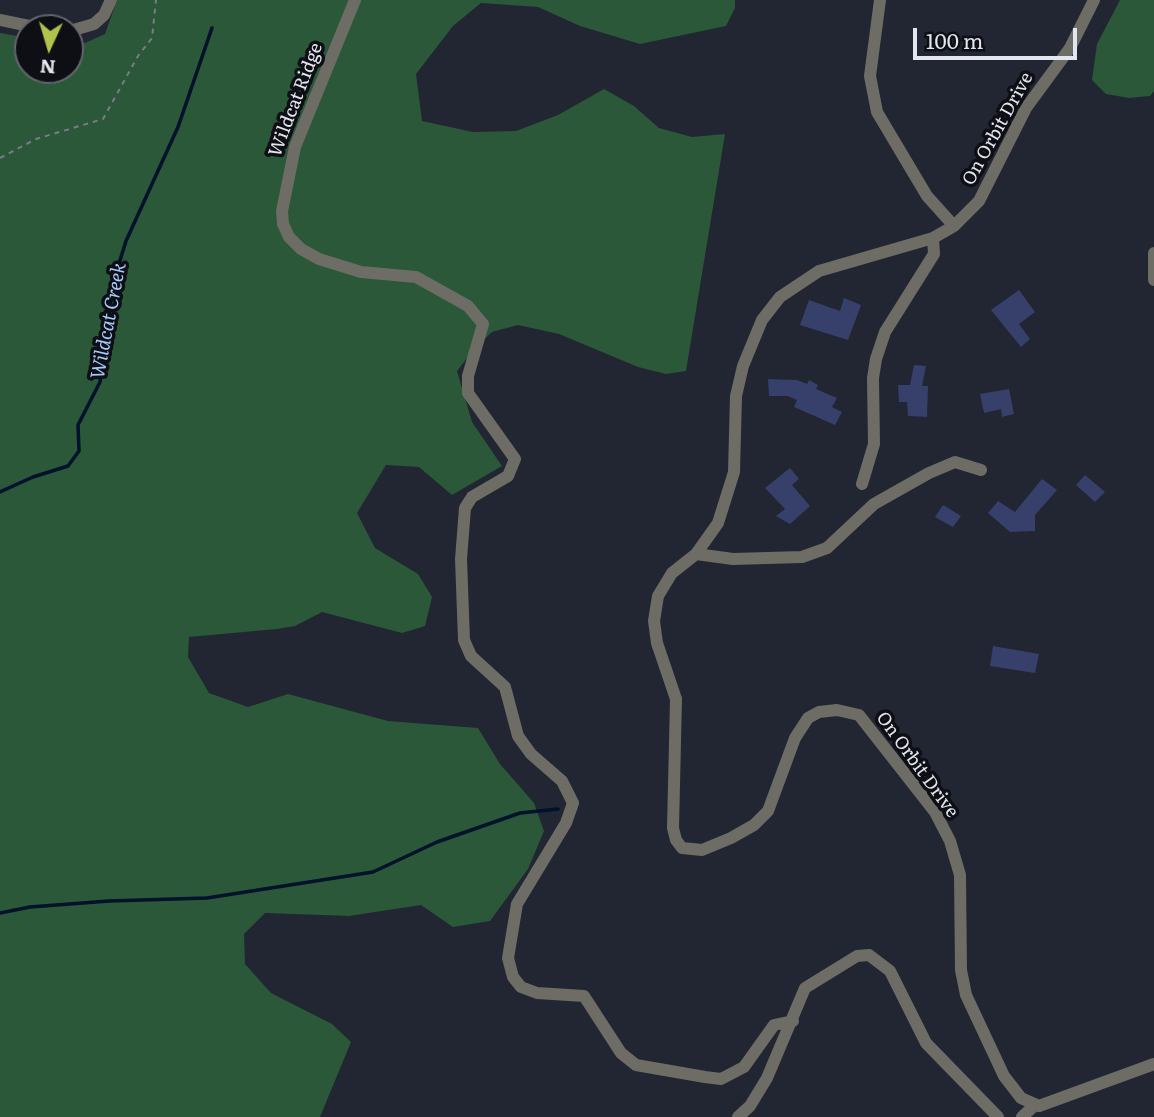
<!DOCTYPE html>
<html>
<head>
<meta charset="utf-8">
<style>
	body { margin:0 }
	#map { position:relative; width:1154px; height:1117px; overflow:hidden; background:#222532; font-family:Literata,serif }
	canvas { display:block }
	.north { position:absolute; left:14px; top:14px; width:70px; height:70px; box-sizing:border-box; background:#0d0f14; border:2px solid #63656b; border-radius:50%; rotate:184deg; font-size:19px; font-weight:700; line-height:28px; text-align:center; color:#e3e6ee }
	.north::after { content:''; display:block; margin:auto; width:24px; height:32px; background:#b2c24b; clip-path:polygon(50% 0,100% 100%,50% 72%,0 100%) }
	.scale { position:absolute; left:913px; top:28px; width:164px; height:32px; box-sizing:border-box; border:4px solid #e3e6ee; border-top:0; padding-left:9px; font-size:21px; line-height:24px; white-space:nowrap; color:#e3e6ee; -webkit-text-stroke:5px #0d0f14; paint-order:stroke }
</style>
</head>
<body>
<div id="map">
<canvas width="1154" height="1117"></canvas>
<div class="north">N</div>
<div class="scale">100 m</div>
</div>
<script>
const g = document.querySelector('canvas').getContext('2d');
g.lineJoin = 'round';
function fillPath(path, color) { g.fillStyle = color; g.fill(path, 'evenodd'); }
const toPath = rows => new Path2D(rows.map(r => 'M' + r).join(''));
function strokePath(path, color, width, dash) { g.strokeStyle = color; g.lineWidth = width; g.lineCap = dash ? 'butt' : 'round'; g.setLineDash(dash || []); g.stroke(path); }
function drawText(font, color, halo, rows, align = 'center') {
  g.font = font + ' Literata,serif'; g.lineWidth = 7; g.setLineDash([]); g.textBaseline = 'middle'; g.strokeStyle = halo; g.fillStyle = color; for (const [text, x, y, turn = 0] of rows) {
    g.save(); g.translate(x, y); g.rotate((+turn || 0) * Math.PI / 180); g.textAlign = isNaN(turn) ? turn : align; if (halo) g.strokeText(text, 0, 0); g.fillText(text, 0, 0); g.restore();
  }
}
const forest = toPath([
	[117,0,735,0,735,8,726,26,640,44,580,26,538,7,481,3,453,26,416,74,422,121,473,132,516,131,558,115,604,89,634,106,659,128,692,137,725,134,686,371,666,374,638,367,559,334,518,325,492,332,474,349,457,371,472,422,502,466,452,495,419,467,386,465,357,513,375,548,418,574,432,597,425,626,402,633,322,612,295,626,277,629,189,637,188,657,209,693,248,707,288,694,388,721,478,728,500,764,534,803,544,831,528,869,490,921,453,927,421,905,349,916,265,913,244,934,245,964,271,993,332,1024,351,1042,320,1117,0,1117,0,33,28,38,28,70,70,70,70,43,85,43,105,34],
	[1120,0,1154,0,1154,91,1150,96,1129,98,1106,94,1092,80,1097,44]
]);
const stream = toPath([
	[0,492,33,477,68,466,79,451,78,425,100,382,113,283,126,241,178,127,212,28],
	[0,913,30,907,109,901,207,898,373,872,437,842,520,813,558,809]
]);
const building = toPath([
	[1019,290,1035,312,1019,324,1030,339,1021,347,991,310],
	[844,298,861,305,848,340,800,325,809,300,840,311],
	[914,365,926,366,922,386,928,386,927,417,908,416,907,402,899,402,898,385,910,385],
	[768,379,797,380,807,384,809,380,818,385,816,389,837,398,832,407,842,412,835,425,794,407,797,400,788,396,769,396],
	[1009,389,1014,414,1002,417,1001,409,984,413,980,394],
	[790,468,799,479,792,485,810,506,790,524,776,516,785,509,765,488],
	[1085,475,1105,492,1095,502,1076,485],
	[1042,479,1057,490,1035,515,1035,531,1010,532,988,513,998,501,1015,512],
	[943,505,961,516,953,527,935,517],
	[993,646,1039,654,1035,673,990,666]
]);
const path = toPath([
	[0,158,36,139,103,119,138,56,152,38,156,0]
]);
const minor = toPath([
	[355,0,295,147,282,211,283,224,289,237,301,249,319,259,361,272,416,277,468,306,483,324,468,376,468,393,515,459,508,476,472,497,465,508,461,559,464,640,471,656,505,687,518,736,531,754,562,781,573,803,566,823,517,904,508,958,513,977,521,987,537,993,584,996,621,1053,636,1065,705,1077,721,1079,744,1067,774,1025,793,1021],
	[880,0,870,76,877,112,927,196,954,226],
	[1094,0,1070,48,1026,108,979,201,954,226,933,238,819,271,780,297,762,320,743,366,736,396,734,472,718,523,696,554,672,573,658,596,654,621,657,643,676,699,673,828,676,840,682,848,702,850,731,838,754,825,768,811,795,738,808,718,819,712,837,710,859,715,935,812,950,841,960,875,961,970,966,995,1004,1076,1021,1098,1039,1106,1154,1064],
	[0,20,39,28],
	[70,31,94,24,104,15,111,0],
	[1154,253,1154,280],
	[862,484,874,444,873,378,876,359,885,332,934,254,933,238],
	[696,554,733,559,802,557,827,548,874,504,929,473,955,462,981,470],
	[738,1117,750,1106,767,1078,805,988,857,956,869,955,890,971,926,1043,998,1117],
	[1022,1117,1035,1105]
]);
const streetNames = [
	["Wildcat Ridge",296,100,-69],
	["On Orbit Drive",998,129,-61],
	["On Orbit Drive",917,765,54]
];
const waterNames = [
	["Wildcat Creek",109,321,-79]
];
fillPath(forest, '#2a5838');
strokePath(stream, '#00112b', 3.5);
fillPath(building, '#36406b');
strokePath(path, '#797c87', 2, [5, 5]);
strokePath(minor, '#6d6c65', 12);
drawText('18px', '#e3e6ee', '#0d0f14', streetNames);
drawText('italic 19px', '#a4ccff', '#0d0f14', waterNames);
</script>
</body>
</html>
